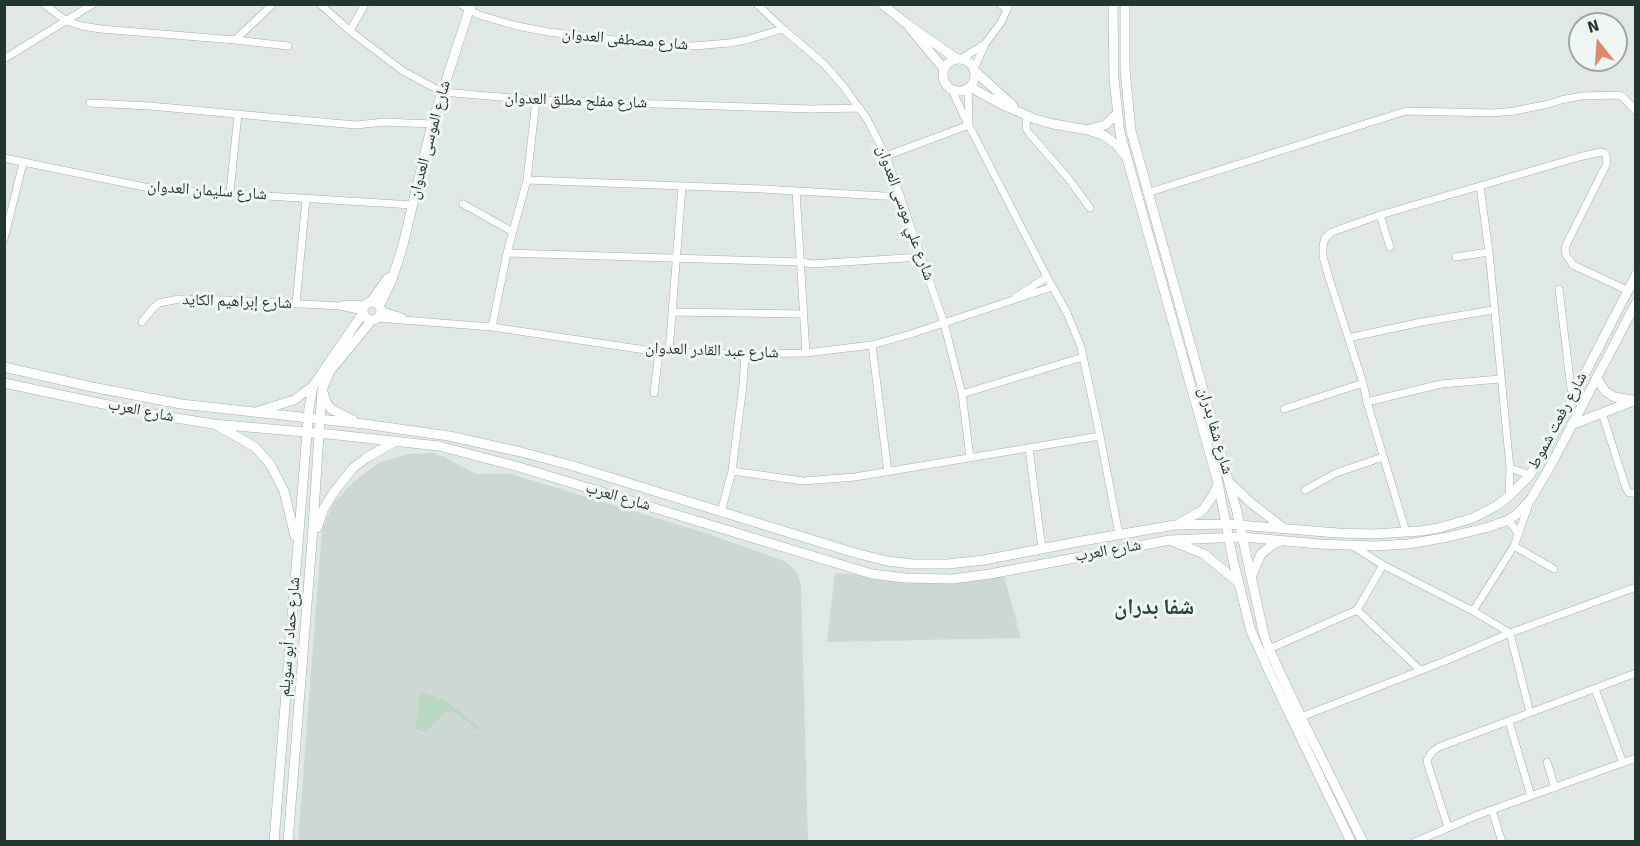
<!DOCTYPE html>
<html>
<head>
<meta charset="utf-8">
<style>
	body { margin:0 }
	#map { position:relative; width:1640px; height:846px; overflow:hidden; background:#dfe8e5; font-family:Signika,sans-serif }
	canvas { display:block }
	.frame { position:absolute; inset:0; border:6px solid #223632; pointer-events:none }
	.north { position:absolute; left:1568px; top:12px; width:60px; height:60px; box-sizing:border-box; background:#eff5f2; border:2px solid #9da9a5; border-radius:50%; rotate:343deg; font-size:16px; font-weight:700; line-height:24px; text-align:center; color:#223632 }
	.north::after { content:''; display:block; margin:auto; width:21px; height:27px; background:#e18964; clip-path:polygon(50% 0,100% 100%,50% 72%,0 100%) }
</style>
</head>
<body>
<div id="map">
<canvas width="1640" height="846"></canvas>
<div class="frame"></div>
<div class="north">N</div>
</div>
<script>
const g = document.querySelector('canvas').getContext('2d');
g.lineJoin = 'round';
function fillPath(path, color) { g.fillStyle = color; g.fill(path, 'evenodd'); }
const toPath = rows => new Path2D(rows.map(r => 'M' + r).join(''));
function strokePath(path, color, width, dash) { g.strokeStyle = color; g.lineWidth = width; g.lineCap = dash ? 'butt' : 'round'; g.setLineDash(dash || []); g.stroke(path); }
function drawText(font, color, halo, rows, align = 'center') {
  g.font = font + ' Signika,"Noto Naskh Arabic",sans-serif'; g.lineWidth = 6; g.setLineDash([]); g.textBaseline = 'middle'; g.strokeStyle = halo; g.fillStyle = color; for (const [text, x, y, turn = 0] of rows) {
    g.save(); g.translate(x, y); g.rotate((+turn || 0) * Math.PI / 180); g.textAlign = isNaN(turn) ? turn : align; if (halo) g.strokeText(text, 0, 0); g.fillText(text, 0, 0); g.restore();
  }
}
const built = toPath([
	[433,453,444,457,476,474,511,474,699,531,782,560,791,566,797,573,801,585,808,841,298,842,322,529,333,504,352,483,380,462,409,454],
	[835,573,948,582,1004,576,1021,638,827,642]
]);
const green = toPath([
	[420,691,446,701,480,728,478,730,453,711,444,713,426,732,416,729]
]);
const street = toPath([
	[44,4,66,21,82,26,101,29,235,40,288,46],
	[320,4,350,31,403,71,442,92,536,100,811,109,860,108],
	[460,4,479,15,517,26,549,32,657,45,694,46,729,43,746,40,783,29],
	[757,4,783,29,824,64,843,86,867,119,886,156,944,323,962,394,970,458],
	[1000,4,1008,9],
	[350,31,365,4],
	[235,40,273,4],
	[4,59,93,4],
	[961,59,985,44],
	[974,69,985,44,1002,21,1009,4],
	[968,89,969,122],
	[952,90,963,114,1047,277,1067,313,1081,347,1100,436,1119,534],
	[90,103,150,106,344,124,356,125,384,122,432,124],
	[1027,116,1026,128,1029,133,1068,178,1090,208],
	[886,156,969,125],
	[4,158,154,189,413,205],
	[527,180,762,189,901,197],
	[1480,186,1579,157,1601,152,1604,153,1606,155,1607,163,1567,243,1565,249,1566,255,1573,265,1627,290],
	[796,191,806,353],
	[230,192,238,114],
	[1147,193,1406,111,1494,113,1514,111,1549,104,1561,100,1581,96,1619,95,1623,97,1636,111],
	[463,204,513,232],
	[1380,215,1390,247],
	[4,239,23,163],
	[507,253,801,262,812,264,921,257],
	[1456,257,1489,252],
	[1559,289,1572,397],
	[1016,297,1047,277],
	[296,304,306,199],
	[340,306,345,304,366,305],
	[380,310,402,317],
	[672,312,804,314],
	[377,318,492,327,659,352,745,354,806,353,872,345,911,334,1052,287],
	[142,322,153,308,159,303,179,299,225,300,340,306,363,311],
	[492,327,507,253,527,180,536,100],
	[1348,338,1422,322,1493,310],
	[872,345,888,472],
	[669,352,682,187],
	[654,393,659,352],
	[962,394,1083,357],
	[1367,402,1441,384,1500,379],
	[1284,409,1363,383],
	[1602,413,1626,488,1629,493,1636,493],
	[1029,448,1042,549],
	[1510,468,1530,475],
	[732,471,803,481,855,477,1100,436],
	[1305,490,1336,473,1383,457],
	[721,512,732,471,743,385,745,354],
	[1508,520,1519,534],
	[1406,532,1367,402,1363,383,1329,278,1323,257,1323,246,1325,238,1332,232,1380,215,1480,186,1489,252,1510,468,1509,496],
	[1353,546,1383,565,1473,611,1510,633,1530,713],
	[1514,546,1554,569],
	[1357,610,1420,670],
	[1473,611,1514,546,1530,501],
	[1269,649,1357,610,1383,565],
	[1595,689,1623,763],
	[1301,717,1445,661,1510,633,1636,587],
	[1509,722,1531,796],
	[1547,762,1555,788],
	[1492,810,1502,842],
	[1448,827,1428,765,1427,760,1432,752,1439,747,1636,673],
	[1415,842,1475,816,1636,758]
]);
const secondary = toPath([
	[882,4,907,24,957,59],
	[1113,4,1114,79,1120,133,1218,483,1233,560,1251,631,1268,669,1351,842],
	[1125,4,1125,70,1131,131,1236,508,1264,635,1269,649,1301,717,1363,842],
	[910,28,944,69],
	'943 75a16 16 0 1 1 32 0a16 16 0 1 1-32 0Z',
	[975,71,1013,106],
	[970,87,1003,105,1035,119,1053,124,1088,130,1103,135,1116,144,1124,154],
	[1090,129,1105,125,1118,113],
	'363 311a9 9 0 1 1 18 0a9 9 0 1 1-18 0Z',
	[370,303,387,279,392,276],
	[379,306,391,282,402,249,432,124,471,4],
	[4,367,92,387,181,404,364,424,449,436,521,452,570,465,855,553,887,561,912,564,948,564,984,560,1082,541,1175,525,1226,524,1338,533,1374,534,1421,531,1439,528,1473,518,1498,505,1509,496,1530,475,1547,447,1636,275],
	[1597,379,1605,391,1614,397,1632,400],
	[4,383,146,413,213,424,328,434,439,446,519,467,872,574,905,578,952,579,990,574,1170,540,1243,537,1319,544,1375,546,1408,544,1448,537,1489,527,1508,520,1516,515,1531,499,1552,463,1636,303],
	[323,392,326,402,331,409,353,420],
	[259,411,294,400,313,386],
	[1571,425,1636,400],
	[218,426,255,447,270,464,284,491,295,536],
	[1231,484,1250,502,1282,527],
	[1180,523,1203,510,1214,494,1217,486],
	[317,528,324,508,334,492,353,468,366,458,396,441],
	[1172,541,1204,554,1238,582],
	[1252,575,1261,554,1271,546,1280,541],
	[274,842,309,408,313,386,363,313],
	[288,842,312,541,322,390,330,371,372,320]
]);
const streetNames = [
	["شارع مصطفى العدوان",625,40,5],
	["شارع مفلح مطلق العدوان",576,101,2],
	["شارع الموسى العدوان",430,140,-75],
	["شارع سليمان العدوان",207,191,4],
	["شارع علي موسى العدوان",905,213,70],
	["شارع إبراهيم الكايد",237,302,2],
	["شارع عبد القادر العدوان",712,351,2],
	["شارع العرب",141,411,11],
	["شارع رفعت شموط",1558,421,-62],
	["شارع شفا بدران",1215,431,74],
	["شارع العرب",618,497,16],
	["شارع العرب",1108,551,-10],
	["شارع حماد أبو سويلم",290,637,-85]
];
const districtNames = [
	["شفا بدران",1154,608]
];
fillPath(built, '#cdd8d4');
fillPath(green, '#bad7c3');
strokePath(street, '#a3afac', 8);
strokePath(secondary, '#a0b3ad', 10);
strokePath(street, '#fff', 7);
strokePath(secondary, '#fff', 9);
drawText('16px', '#223632', '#eff5f2', streetNames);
drawText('bold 22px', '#21453e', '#eff5f2', districtNames);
</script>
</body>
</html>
